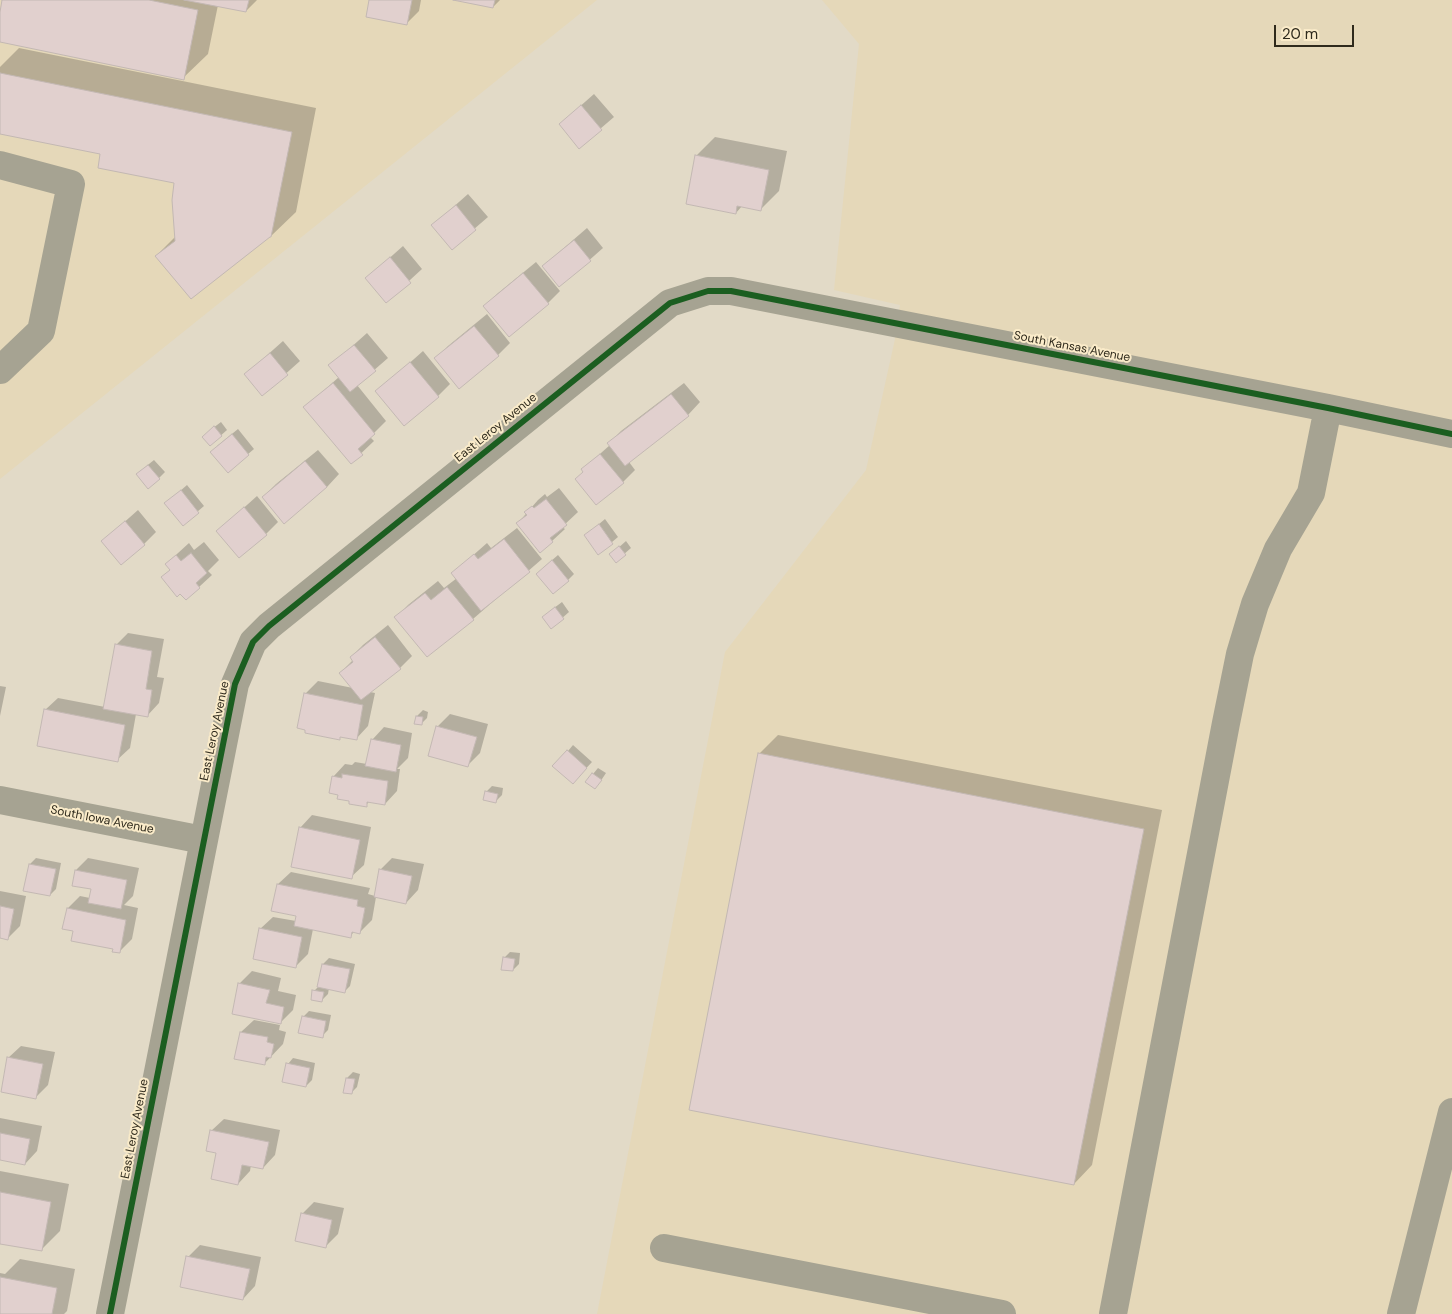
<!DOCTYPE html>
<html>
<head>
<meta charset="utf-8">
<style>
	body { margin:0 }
	#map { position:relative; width:1452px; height:1314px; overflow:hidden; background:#e2dac7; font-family:"DM Sans",sans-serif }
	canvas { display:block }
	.scale { position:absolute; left:1274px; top:25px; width:80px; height:22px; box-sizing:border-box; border:2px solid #2f2a1c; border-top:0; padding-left:6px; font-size:15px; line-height:18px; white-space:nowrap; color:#2f2a1c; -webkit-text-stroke:4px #faebc9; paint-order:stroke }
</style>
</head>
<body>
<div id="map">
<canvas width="1452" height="1314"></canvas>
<div class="scale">20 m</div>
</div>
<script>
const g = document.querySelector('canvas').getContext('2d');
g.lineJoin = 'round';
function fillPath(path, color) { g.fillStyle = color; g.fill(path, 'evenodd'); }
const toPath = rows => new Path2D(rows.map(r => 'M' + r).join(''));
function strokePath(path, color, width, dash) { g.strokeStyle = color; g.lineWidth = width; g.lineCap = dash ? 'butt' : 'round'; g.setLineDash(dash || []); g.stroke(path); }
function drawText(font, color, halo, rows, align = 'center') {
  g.font = font + ' "DM Sans",sans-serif'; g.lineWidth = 4; g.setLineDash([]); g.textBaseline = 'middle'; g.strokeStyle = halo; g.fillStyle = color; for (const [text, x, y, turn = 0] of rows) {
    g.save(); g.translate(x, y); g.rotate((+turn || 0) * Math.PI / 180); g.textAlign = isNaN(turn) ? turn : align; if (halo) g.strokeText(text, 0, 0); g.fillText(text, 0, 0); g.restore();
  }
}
const built = toPath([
	[0,0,597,0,0,479],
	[822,0,1452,0,1452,1314,597,1314,725,652,866,470,895,339,900,305,834,290,859,44]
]);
const shadow = toPath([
	[4,0,257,0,246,11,218,5,208,54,183,78,0,41,0,18],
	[370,0,421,0,419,11,406,24],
	[459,0,500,0,493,7],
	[19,48,316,108,296,212,271,236,156,256,176,236,176,182,102,153,0,133,0,67],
	[594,94,614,117,579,147,560,124],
	[715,137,787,151,779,191,760,210,742,206,736,213,697,155],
	[468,194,488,217,452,248,433,225],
	[587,228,603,248,560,286,543,266],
	[403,246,422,269,386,302,367,278],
	[536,262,560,291,548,303,485,306,497,294],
	[487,314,510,343,498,355,436,358,448,346],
	[367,333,388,358,357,385,386,421,370,437,374,441,351,463,305,407,339,377,330,366],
	[283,341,300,361,263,394,246,374],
	[423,351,450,384,438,396,377,392],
	[684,383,700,402,688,415,629,462,635,470,623,482,584,471,583,469,610,445,609,443,621,431],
	[221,422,227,430,210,445,209,431],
	[238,429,254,449,228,471,217,446],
	[318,450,339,474,327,487,263,497,276,484],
	[154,460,165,472,159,478,144,468],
	[187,485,204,506,183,524,172,498],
	[559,488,578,512,562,527,565,529,552,541,518,523,538,500,545,494,547,497],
	[257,496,278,522,266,534,218,531],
	[138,510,156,532,144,544,103,541],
	[605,519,618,537,599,553,586,535],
	[517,528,542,559,473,619,396,618,408,605,438,581,444,588,457,578,453,573,487,543,491,548],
	[626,541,631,548,616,561,617,549],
	[204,542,219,560,208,571,212,575,199,587,171,570,166,564,189,543,194,550],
	[558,555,574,574,568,580,543,568],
	[562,602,569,612,552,627,550,611],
	[388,625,412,656,400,668,370,692,375,693,368,726,356,739,342,736,339,738,305,694,318,681,353,688,340,673,353,660,351,657,363,645],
	[128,633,164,639,157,677,164,678,159,703,147,716,136,714,130,748,117,760,45,710,58,698,105,707,116,645],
	[0,686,6,687,0,716],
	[423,710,428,712,427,718,421,724,417,716],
	[450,714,488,724,480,753,468,765,437,727],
	[384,727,412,733,408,758,397,769,400,769,397,791,385,804,370,801,366,805,351,800,333,777,345,764,352,765,355,762,367,764,372,740],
	[778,735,1162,810,1092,1165,1074,1184,759,754],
	[573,745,592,762,578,777,568,751],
	[598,768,606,773,600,782,593,774],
	[492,786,503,788,502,795,496,801,486,792],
	[312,815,371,827,364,865,351,877,300,828],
	[36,858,61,863,56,889,50,895,30,864],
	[88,858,139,868,133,896,124,905,138,908,132,939,119,952,74,930,68,908,80,896,90,898,92,888,73,885,76,870],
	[392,858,424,864,418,890,406,903,376,897,372,920,360,932,355,931,350,936,313,929,308,954,296,966,260,929,273,917,296,921,297,915,273,910,278,884,291,872,370,888,368,894,375,896,380,870],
	[0,891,26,896,20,926,8,938,0,937],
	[510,952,520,953,519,964,513,970,504,958],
	[329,958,355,964,350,986,344,992,329,988,328,994,322,1000,314,991,319,986,323,964],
	[252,971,281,978,278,991,296,995,293,1010,280,1023,239,984],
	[309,1011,331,1015,328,1030,322,1036,303,1017],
	[254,1020,280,1025,279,1030,286,1032,283,1044,264,1064,241,1032],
	[21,1046,55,1052,48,1085,36,1097,8,1058],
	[293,1058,315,1063,312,1080,306,1086,288,1064],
	[353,1072,360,1074,357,1087,351,1093,347,1078],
	[0,1118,42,1126,37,1151,25,1164,0,1159],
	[224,1119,280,1130,275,1155,263,1168,251,1165,250,1171,238,1184,218,1152,211,1131],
	[0,1171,69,1184,60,1231,41,1250,0,1242],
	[314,1202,344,1208,338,1234,326,1246,302,1214],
	[200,1245,261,1257,255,1286,243,1299,188,1257],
	[20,1259,75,1269,67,1311,64,1314,0,1314,0,1273,5,1274]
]);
const building = toPath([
	[2,0,149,0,198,10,184,80,0,42,0,12,2,0],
	[184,0,249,0,246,12,184,0],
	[369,0,412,0,407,25,366,17,369,0],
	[453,0,495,0,493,8,453,0],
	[0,73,292,132,271,237,270,237,191,299,155,256,175,241,172,200,174,183,98,168,100,154,0,134,0,73],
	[581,105,602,130,579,149,559,124,581,105],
	[695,155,769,170,761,211,737,206,736,214,686,204,695,155],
	[456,205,476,230,452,250,431,225,456,205],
	[574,240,591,261,559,287,542,266,574,240],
	[390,257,411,283,386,303,365,278,390,257],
	[523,273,549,304,509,337,483,306,523,273],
	[474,326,499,356,459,389,434,358,474,326],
	[354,345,376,371,350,392,328,365,354,345],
	[270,353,288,375,262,396,244,374,270,353],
	[410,362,439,397,404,426,375,391,410,362],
	[333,383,375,434,358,449,363,455,351,464,303,407,333,383],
	[671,394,689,416,625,466,607,443,671,394],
	[214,426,222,436,210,446,202,437,214,426],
	[232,434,249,455,228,473,210,452,232,434],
	[600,454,624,483,596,505,575,479,583,472,581,469,600,454],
	[305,461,327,487,284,524,262,497,305,461],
	[148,465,160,479,148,489,136,474,148,465],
	[181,490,199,513,183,526,164,503,181,490],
	[546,499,567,525,550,538,553,542,540,553,516,523,527,515,524,512,532,506,534,508,546,499],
	[244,507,267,535,239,558,216,531,244,507],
	[125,521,145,545,121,565,101,541,125,521],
	[599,524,613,544,598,555,584,535,599,524],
	[504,539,530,572,481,611,451,573,474,554,478,559,504,539],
	[619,546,626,555,616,563,609,554,619,546],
	[191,553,207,573,196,583,200,588,186,600,180,594,177,597,161,577,170,570,165,564,176,555,181,561,191,553],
	[552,560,569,581,553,594,536,574,552,560],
	[447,587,474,620,427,657,394,617,425,593,431,600,447,587],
	[555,607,564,619,551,629,542,617,555,607],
	[375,637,401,669,361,700,339,673,353,662,350,657,375,637],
	[115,644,152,651,146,689,152,690,148,717,103,709,115,644],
	[304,693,363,705,357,740,340,737,340,740,305,733,305,730,297,728,304,693],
	[44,709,125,725,118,762,37,746,44,709],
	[416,716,423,717,422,725,414,724,416,716],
	[436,726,477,737,468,767,428,756,436,726],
	[371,739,401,745,396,772,365,766,371,739],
	[567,750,587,768,573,784,552,766,567,750],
	[758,753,1144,829,1074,1185,689,1110,758,753],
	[592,773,602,780,595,789,585,782,592,773],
	[342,774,388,781,385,805,367,802,367,807,349,804,349,801,337,799,338,795,329,793,332,776,342,778,342,774],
	[485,791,498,794,496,803,483,800,485,791],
	[299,827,360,840,352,879,291,867,299,827],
	[29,864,56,869,50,896,23,891,29,864],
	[379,869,412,876,406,904,374,897,379,869],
	[75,870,127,880,121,909,88,903,91,889,72,886,75,870],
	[277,884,358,900,357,906,365,908,360,934,352,932,351,938,294,926,296,916,271,911,277,884],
	[0,906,14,909,8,940,0,938,0,906],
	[67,908,126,920,120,953,112,952,113,949,71,941,73,931,62,929,67,908],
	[259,928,302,937,296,968,253,959,259,928],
	[503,957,515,959,513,971,501,970,503,957],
	[322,964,350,969,345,993,317,987,322,964],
	[238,983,270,990,266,1003,284,1007,281,1024,232,1014,238,983],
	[312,990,324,992,322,1002,311,1000,312,990],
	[302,1016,326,1021,323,1038,298,1033,302,1016],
	[240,1032,268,1037,267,1042,274,1044,271,1058,266,1057,265,1065,234,1059,240,1032],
	[7,1057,43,1064,36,1099,1,1092,7,1057],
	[286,1063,310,1068,306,1087,282,1082,286,1063],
	[346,1078,355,1079,352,1094,343,1093,346,1078],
	[210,1130,269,1142,263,1169,242,1165,238,1185,211,1179,216,1153,206,1151,210,1130],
	[0,1133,30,1139,25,1165,0,1160,0,1133],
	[0,1192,51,1202,42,1251,0,1244,0,1192],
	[301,1213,332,1220,326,1248,295,1241,301,1213],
	[186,1256,250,1269,243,1300,180,1287,186,1256],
	[0,1277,57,1288,52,1314,0,1314,0,1277]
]);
const minor = toPath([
	[0,165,71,184,41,331,0,370],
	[0,800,203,840],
	[664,1248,1002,1314],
	[110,1314,235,684,253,642,269,626,670,303,708,291,731,291,1328,408,1452,434],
	[1113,1314,1226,723,1240,654,1255,604,1278,549,1311,493,1328,408],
	[1401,1314,1452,1112]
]);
const cycleway = toPath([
	[110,1314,235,684,253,642,269,626,670,303,708,291,731,291,1328,408,1452,434]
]);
const streetNames = [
	["South Kansas Avenue",1072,347,11],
	["East Leroy Avenue",496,428,-39],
	["East Leroy Avenue",215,731,-78],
	["South Iowa Avenue",102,820,11],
	["East Leroy Avenue",135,1129,-79]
];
fillPath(built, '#e5d8b9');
fillPath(shadow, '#0003');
fillPath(building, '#e1d0ce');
strokePath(building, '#c3b8b3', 1);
strokePath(minor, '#a6a392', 28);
strokePath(cycleway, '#1b5e20', 6);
drawText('12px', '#2f2a1c', '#faebc9', streetNames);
</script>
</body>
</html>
